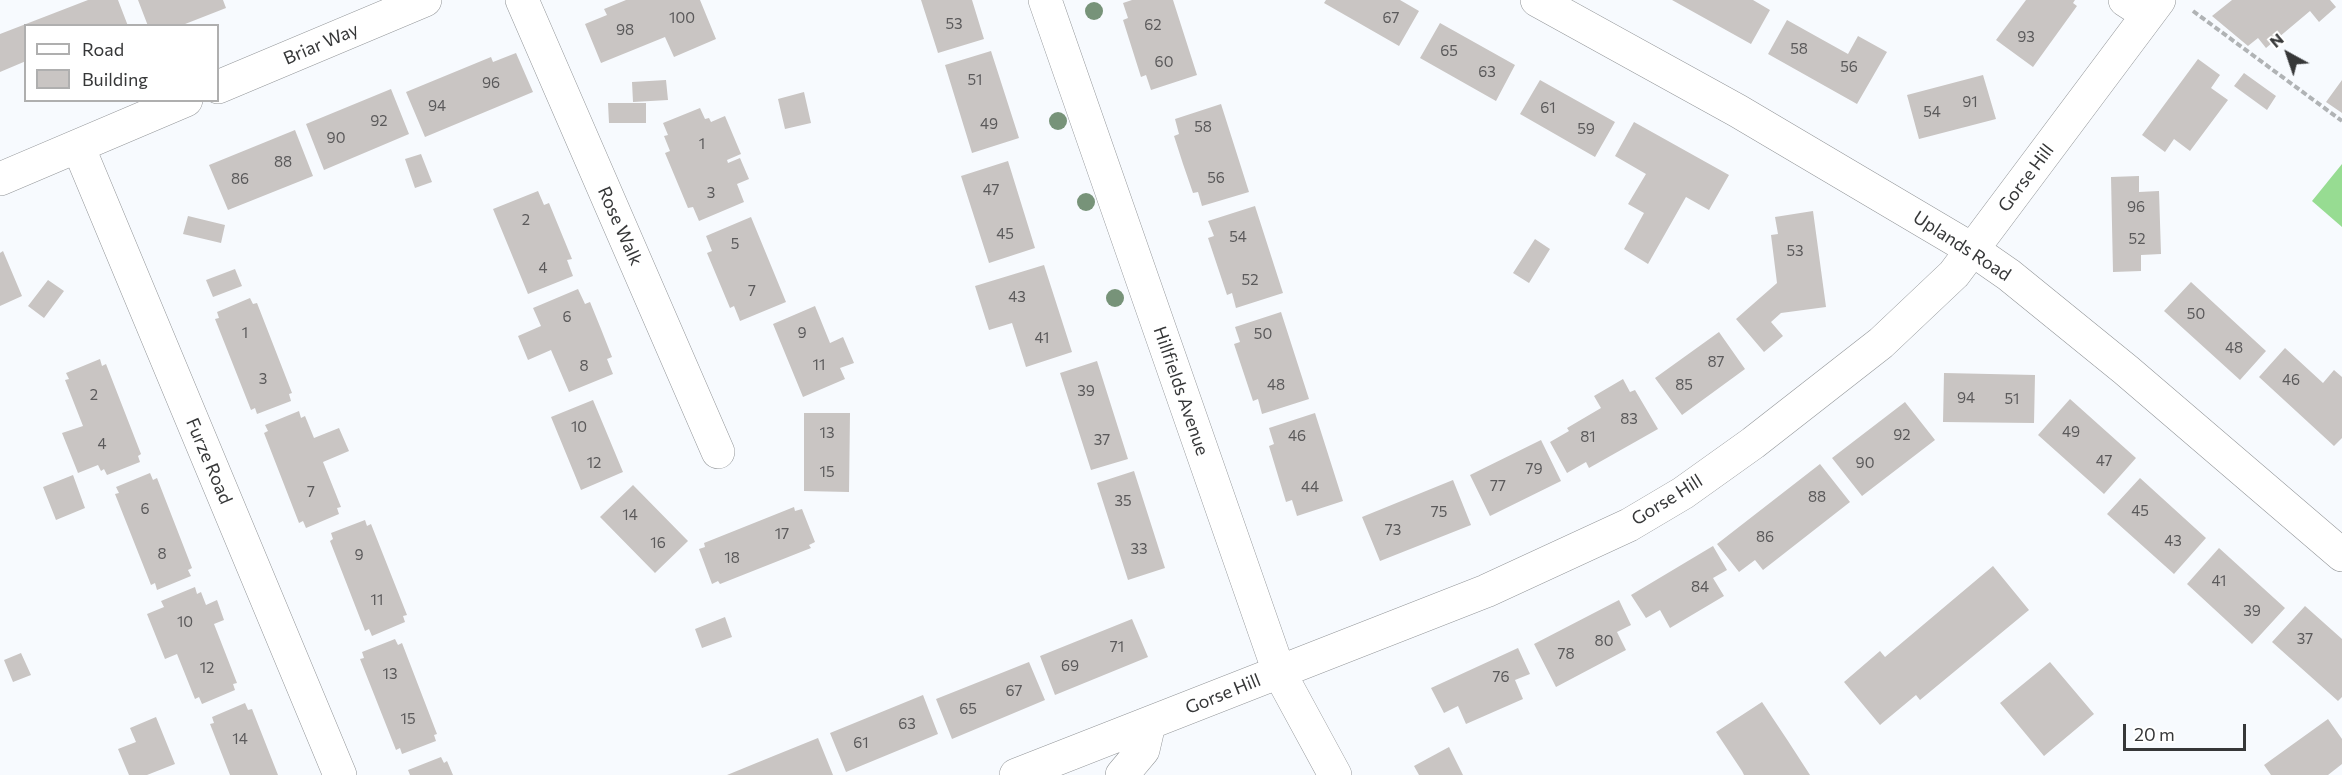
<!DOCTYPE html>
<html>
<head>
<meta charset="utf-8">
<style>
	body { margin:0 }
	#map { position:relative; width:2342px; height:775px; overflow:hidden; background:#f7fafe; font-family:Commissioner,sans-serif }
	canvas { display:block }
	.legend { position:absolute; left:24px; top:24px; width:195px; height:78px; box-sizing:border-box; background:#fff; border:2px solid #afafaf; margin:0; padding:8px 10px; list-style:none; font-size:18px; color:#363738 }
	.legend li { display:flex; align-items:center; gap:12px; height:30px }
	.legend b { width:30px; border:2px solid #afafaf }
	.north { position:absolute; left:2258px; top:24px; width:60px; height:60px; -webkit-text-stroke:4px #fff; paint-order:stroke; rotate:320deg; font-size:16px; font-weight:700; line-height:24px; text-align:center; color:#363738 }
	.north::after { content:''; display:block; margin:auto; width:21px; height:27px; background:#363738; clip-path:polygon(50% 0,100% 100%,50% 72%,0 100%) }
	.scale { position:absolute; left:2123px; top:724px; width:123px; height:27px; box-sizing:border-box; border:3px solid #363738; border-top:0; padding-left:8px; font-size:18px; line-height:21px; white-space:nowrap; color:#363738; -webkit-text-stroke:4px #fff; paint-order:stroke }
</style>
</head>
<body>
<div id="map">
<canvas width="2342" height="775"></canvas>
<ul class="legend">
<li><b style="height:8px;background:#fff"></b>Road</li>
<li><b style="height:16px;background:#c9c5c3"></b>Building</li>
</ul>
<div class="north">N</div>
<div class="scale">20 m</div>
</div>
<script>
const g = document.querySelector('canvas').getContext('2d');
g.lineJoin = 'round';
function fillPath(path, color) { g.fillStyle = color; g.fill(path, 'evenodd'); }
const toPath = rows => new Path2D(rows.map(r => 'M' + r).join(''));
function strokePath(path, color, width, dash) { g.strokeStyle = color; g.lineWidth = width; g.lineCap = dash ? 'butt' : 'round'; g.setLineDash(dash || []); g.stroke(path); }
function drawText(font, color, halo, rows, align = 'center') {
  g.font = font + ' Commissioner,sans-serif'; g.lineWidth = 4.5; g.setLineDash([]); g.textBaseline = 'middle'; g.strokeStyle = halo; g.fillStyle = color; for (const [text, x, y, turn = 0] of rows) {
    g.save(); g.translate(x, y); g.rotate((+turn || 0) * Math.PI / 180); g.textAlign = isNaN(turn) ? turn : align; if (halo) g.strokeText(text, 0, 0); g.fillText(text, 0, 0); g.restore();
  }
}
const green = toPath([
	[2342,164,2342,227,2312,201]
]);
const building = toPath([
	[88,0,118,0,128,26,26,26,26,61,0,72,0,34],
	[138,0,223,0,226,8,180,26,148,26],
	[626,0,700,0,716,39,674,57,665,37,601,63,585,24,607,15,604,9],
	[921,0,972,0,984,39,938,53],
	[1132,0,1173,0,1197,75,1151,90,1146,75,1141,77,1123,20,1128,18,1123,3],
	[1326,0,1400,0,1419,11,1399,46,1324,3],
	[1672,0,1753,0,1770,10,1751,44],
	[2026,0,2075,0,2073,3,2077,6,2033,67,1996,40],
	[2232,0,2330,0,2336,7,2319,22,2310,11,2266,48,2258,38,2248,46,2212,16],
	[1787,20,1848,54,1858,36,1887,52,1857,104,1768,54],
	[1440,23,1515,65,1496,101,1420,58],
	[991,51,1019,138,972,153,945,65],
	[516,53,533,92,425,137,406,92,491,57,493,62],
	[2198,59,2220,75,2211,88,2228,100,2190,151,2174,139,2165,152,2142,135],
	[2244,73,2276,96,2267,110,2234,86],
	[1983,75,1996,119,1919,139,1907,95],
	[666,80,668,100,633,102,632,82],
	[1540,80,1615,122,1595,157,1520,114],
	[2342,80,2342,113,2326,102],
	[391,89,409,134,324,170,306,124],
	[804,92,811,123,785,129,778,99],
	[608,103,646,103,646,123,609,123],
	[1221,104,1249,192,1202,206,1198,192,1193,193,1183,164,1174,136,1179,134,1175,119],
	[700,108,705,119,709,118,711,122,725,116,741,154,727,160,728,163,740,158,749,179,737,184,744,202,699,221,693,207,688,208,665,153,670,151,664,136,668,135,663,123],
	[1634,122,1729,175,1709,210,1686,197,1648,264,1624,249,1644,213,1628,204,1646,174,1615,156],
	[295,130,313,176,228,210,209,165],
	[421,154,432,182,415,188,405,159],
	[1008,161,1035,248,989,263,961,176],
	[2139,176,2139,192,2159,191,2161,254,2141,255,2141,271,2113,272,2111,177],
	[538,191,544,205,549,203,572,259,567,260,573,276,528,294,493,209],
	[1255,206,1283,293,1236,308,1232,293,1227,295,1208,238,1214,236,1208,221],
	[1813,211,1826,307,1781,313,1771,322,1783,336,1764,352,1736,319,1777,283,1771,235,1778,234,1775,217],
	[188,216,225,225,221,243,183,234],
	[751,217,786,302,740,321,734,306,730,308,707,253,712,251,706,236],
	[1535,239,1550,249,1529,283,1513,273],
	[3,251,22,296,0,306,0,253],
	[1044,265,1072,352,1026,367,1012,323,989,330,975,286],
	[235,269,242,286,213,297,206,280],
	[48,280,64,291,44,318,28,306],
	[2191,282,2266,351,2240,380,2164,311],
	[578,289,585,304,590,302,601,329,612,357,607,359,613,374,569,392,551,350,528,360,518,336,541,326,533,308],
	[250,298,253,304,257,303,292,393,289,394,291,401,257,414,255,408,251,410,215,319,219,318,217,312],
	[815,306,830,343,843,337,854,363,840,368,845,379,803,397,773,324],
	[1281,312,1309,399,1262,414,1258,399,1253,401,1234,344,1240,342,1235,327],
	[1719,332,1745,369,1682,415,1655,378],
	[2285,348,2323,383,2334,370,2342,377,2342,438,2334,446,2259,377],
	[100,359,102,366,106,364,141,454,138,456,140,462,107,475,104,469,101,471,98,465,78,473,62,433,83,426,65,380,69,379,66,373],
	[1097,361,1128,459,1091,470,1060,373],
	[1944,373,2035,375,2034,423,1943,422],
	[1623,379,1630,392,1635,390,1658,429,1589,468,1586,462,1567,473,1550,442,1569,431,1567,428,1601,408,1594,396],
	[2070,399,2136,458,2104,494,2038,435],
	[593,400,623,472,581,490,551,417],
	[1905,402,1935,440,1862,496,1832,458],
	[299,411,301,418,305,416,314,438,339,428,349,451,323,462,341,507,337,508,339,514,306,528,303,521,299,523,264,433,268,431,265,425],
	[804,413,850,413,849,492,804,491],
	[1315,413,1343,501,1297,516,1292,500,1286,502,1269,446,1274,444,1269,428],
	[1541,440,1561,481,1490,516,1470,475],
	[1820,464,1850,502,1763,570,1755,560,1739,572,1717,544],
	[1134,471,1165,568,1128,580,1097,483],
	[150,473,153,480,157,478,192,568,188,570,191,576,157,590,155,583,151,585,115,494,119,493,116,487],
	[73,475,85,508,56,520,43,487],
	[2140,478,2206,538,2174,574,2107,514],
	[1453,480,1471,525,1380,561,1362,517],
	[633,485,688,541,655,573,600,517],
	[794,507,795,511,802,509,815,542,809,545,811,548,720,584,718,581,712,584,699,549,705,547,704,543],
	[365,520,367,526,371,524,407,615,403,616,405,622,372,636,369,629,365,631,330,541,333,539,331,533],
	[1713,546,1727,570,1713,578,1724,596,1670,628,1660,610,1646,618,1631,595],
	[2219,548,2285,608,2252,644,2187,584],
	[1993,566,2029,610,1920,700,1916,695,1880,725,1844,682,1880,651,1885,657],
	[195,587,197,594,201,592,206,605,217,600,224,620,214,624,237,683,233,684,235,690,202,704,199,697,195,699,177,654,165,659,147,614,164,607,161,601],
	[1619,600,1631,625,1617,632,1626,650,1556,687,1534,644],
	[2305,606,2342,639,2342,697,2338,701,2272,642],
	[725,617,732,637,702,648,695,629],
	[1132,619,1148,657,1055,695,1040,656],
	[395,639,398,645,402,643,437,734,434,735,436,741,402,754,400,748,396,750,360,659,364,658,362,652],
	[1518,648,1530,674,1515,680,1523,699,1466,724,1458,706,1444,713,1431,688],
	[21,653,31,675,13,682,4,660],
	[1029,662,1045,700,952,739,936,699],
	[2050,662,2094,714,2044,756,2000,703],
	[923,695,938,734,846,772,830,733],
	[1762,702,1788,741,1810,775,1744,775,1742,771,1716,732],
	[245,703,248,710,252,709,278,775,230,775,210,724,214,723,212,717],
	[156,717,175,764,147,775,129,775,118,749,136,742,130,728],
	[2328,719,2342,739,2342,764,2328,775,2271,775,2264,765],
	[818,738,833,775,727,775,771,757],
	[1449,747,1463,775,1419,775,1414,766],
	[441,757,444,763,447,761,453,775,410,775,408,770]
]);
const path = toPath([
	[2193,11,2342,121]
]);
const minor = toPath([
	[522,0,718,452],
	[1045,0,1279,672,1335,775],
	[1537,0,1738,111,1973,250,2009,275,2126,370,2342,555],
	[2125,0,2148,15],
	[218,87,425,0],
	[78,146,340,775],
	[0,179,186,100],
	[1016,775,1486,591,1629,525,1683,493,1753,443,1881,343,1954,274,2159,0],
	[1122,775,1143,750,1149,724]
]);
const trees = [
	[1094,11],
	[1058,121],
	[1086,202],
	[1115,298]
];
const numberNames = [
	["100",682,18],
	["67",1391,18],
	["53",954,24],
	["62",1153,25],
	["98",625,30],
	["93",2026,37],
	["58",1799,49],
	["65",1449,51],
	["60",1164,62],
	["56",1849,67],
	["63",1487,72],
	["51",975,80],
	["96",491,83],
	["91",1970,102],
	["94",437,106],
	["61",1548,108],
	["54",1932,112],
	["92",379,121],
	["49",989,124],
	["58",1203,127],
	["59",1586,129],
	["90",336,138],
	["1",702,144],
	["88",283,162],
	["56",1216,178],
	["86",240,179],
	["47",991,190],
	["3",711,193],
	["96",2136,207],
	["2",526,220],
	["45",1005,234],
	["54",1238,237],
	["52",2137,239],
	["5",735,244],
	["53",1795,251],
	["4",543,268],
	["52",1250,280],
	["7",752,291],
	["43",1017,297],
	["50",2196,314],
	["6",567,317],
	["1",245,333],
	["9",802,333],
	["50",1263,334],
	["41",1042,338],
	["48",2234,348],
	["87",1716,362],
	["11",819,365],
	["8",584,366],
	["3",263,379],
	["46",2291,380],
	["48",1276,385],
	["85",1684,385],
	["39",1086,391],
	["2",94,395],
	["94",1966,398],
	["51",2012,399],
	["83",1629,419],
	["10",579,427],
	["49",2071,432],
	["13",827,433],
	["92",1902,435],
	["46",1297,436],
	["81",1588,437],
	["37",1102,440],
	["4",102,444],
	["47",2104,461],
	["12",594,463],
	["90",1865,463],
	["79",1534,469],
	["15",827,472],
	["77",1498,486],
	["44",1310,487],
	["7",311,492],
	["88",1817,497],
	["35",1123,501],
	["6",145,509],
	["45",2140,511],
	["75",1439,512],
	["14",630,515],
	["73",1393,530],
	["17",782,534],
	["86",1765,537],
	["43",2173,541],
	["16",658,543],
	["33",1139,549],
	["8",162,554],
	["9",359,555],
	["18",732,558],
	["41",2219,581],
	["84",1700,587],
	["11",377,600],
	["39",2252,611],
	["10",185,622],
	["37",2305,639],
	["80",1604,641],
	["71",1117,647],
	["78",1566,654],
	["69",1070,666],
	["12",207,668],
	["13",390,674],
	["76",1501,677],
	["67",1014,691],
	["65",968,709],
	["15",408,719],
	["63",907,724],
	["14",240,739],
	["61",861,743]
];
const streetNames = [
	["Briar Way",321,44,-23],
	["Gorse Hill",2026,178,-53],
	["Rose Walk",620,226,66],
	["Uplands Road",1962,246,33],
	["Hillfields Avenue",1181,391,71],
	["Furze Road",209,461,67],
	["Gorse Hill",1667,500,-32],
	["Gorse Hill",1223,694,-22]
];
fillPath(green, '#97dc92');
fillPath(building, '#c9c5c3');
strokePath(minor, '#939699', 34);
strokePath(path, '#b0b3b5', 4, [6, 3]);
strokePath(minor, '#fff', 33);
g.fillStyle = '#779379';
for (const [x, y] of trees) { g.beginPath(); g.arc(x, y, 9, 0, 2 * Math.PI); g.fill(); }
drawText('15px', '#5b5a5b', null, numberNames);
drawText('18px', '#363738', '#fff', streetNames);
</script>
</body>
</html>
